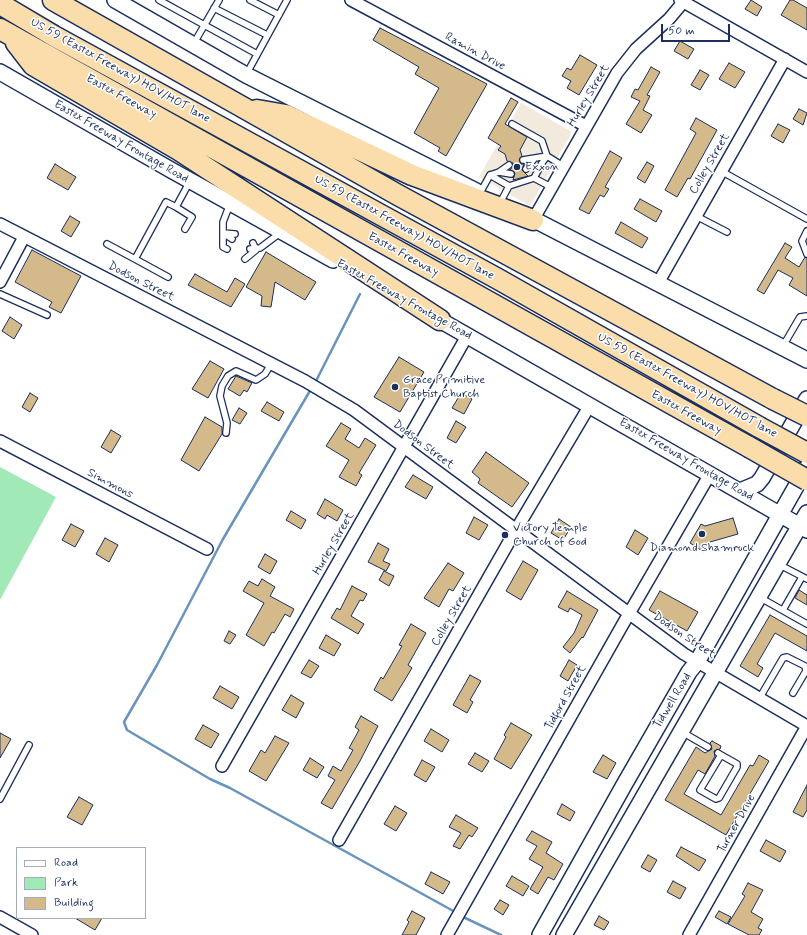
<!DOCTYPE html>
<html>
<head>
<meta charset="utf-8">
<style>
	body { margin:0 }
	#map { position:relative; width:807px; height:935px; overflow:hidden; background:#fff; font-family:Mynerve,sans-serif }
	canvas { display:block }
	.legend { position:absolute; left:16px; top:847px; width:130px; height:72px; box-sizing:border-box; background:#fff; border:1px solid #a4acbf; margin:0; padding:5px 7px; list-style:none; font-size:12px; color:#1b2f5e }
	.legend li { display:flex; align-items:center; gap:8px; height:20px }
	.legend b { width:20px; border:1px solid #a4acbf }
	.scale { position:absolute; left:661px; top:24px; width:69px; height:18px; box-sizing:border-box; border:2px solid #1b2f5e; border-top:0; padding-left:5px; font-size:12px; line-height:14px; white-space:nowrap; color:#1b2f5e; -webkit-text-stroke:3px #fff; paint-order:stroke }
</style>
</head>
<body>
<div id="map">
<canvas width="807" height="935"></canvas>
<ul class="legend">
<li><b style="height:5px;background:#fff"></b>Road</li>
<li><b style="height:11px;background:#a1e9b7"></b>Park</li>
<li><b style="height:11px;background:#d4ba8a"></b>Building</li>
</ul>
<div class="scale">50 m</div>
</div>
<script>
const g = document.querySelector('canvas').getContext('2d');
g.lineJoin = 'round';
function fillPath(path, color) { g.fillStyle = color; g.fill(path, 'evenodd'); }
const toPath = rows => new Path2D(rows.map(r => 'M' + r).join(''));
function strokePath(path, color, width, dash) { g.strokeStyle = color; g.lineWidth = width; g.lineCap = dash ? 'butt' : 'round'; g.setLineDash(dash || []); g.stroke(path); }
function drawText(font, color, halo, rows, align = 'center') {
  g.font = font + ' Mynerve,sans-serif'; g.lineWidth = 3; g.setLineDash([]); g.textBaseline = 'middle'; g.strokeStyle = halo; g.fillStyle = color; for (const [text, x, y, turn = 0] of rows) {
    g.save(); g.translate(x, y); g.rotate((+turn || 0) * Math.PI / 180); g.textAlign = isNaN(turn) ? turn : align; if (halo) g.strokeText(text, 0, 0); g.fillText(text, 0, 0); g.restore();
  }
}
const built = toPath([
	[521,103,572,132,530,206,479,177]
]);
const green = toPath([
	[0,467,56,497,0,600]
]);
const stream = toPath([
	[315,383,360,294],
	[311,389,223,539,157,665,124,722,127,730,210,779,230,788,457,913],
	[461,916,501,935]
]);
const building = toPath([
	[751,0,762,7,757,16,745,9,751,0],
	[790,0,793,0,807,8,807,30,781,15,790,0],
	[380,28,487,84,446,156,438,151,440,148,414,133,439,88,415,74,419,67,373,40,380,28],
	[680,41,694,49,688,59,674,51,680,41],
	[580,55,597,65,579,95,567,88,571,81,562,76,567,68,571,70,580,55],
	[729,63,745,72,735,88,719,79,729,63],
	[651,67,660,72,647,95,650,96,643,110,652,115,641,133,626,124,640,101,631,97,635,89,638,90,651,67],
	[700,70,709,75,700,90,691,85,700,70],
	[511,98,518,102,505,124,527,137,520,150,522,156,519,160,521,164,524,164,522,170,528,176,513,180,515,173,510,170,513,166,513,163,507,161,505,154,498,150,501,146,488,138,511,98],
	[799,109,807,113,803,125,793,119,799,109],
	[696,118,717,130,690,179,688,178,677,197,665,190,696,133,690,129,696,118],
	[778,124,790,130,783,143,771,136,778,124],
	[610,151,622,158,605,187,609,189,604,197,600,195,589,214,579,209,610,151],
	[647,162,654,166,645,183,637,178,647,162],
	[55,164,76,177,68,190,47,178,55,164],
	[640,199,662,211,656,222,634,209,640,199],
	[70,216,80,222,71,237,61,231,70,216],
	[621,222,648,238,642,248,615,233,621,222],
	[785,243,792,247,785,258,799,267,805,257,807,258,807,296,789,285,793,278,778,270,764,294,757,290,785,243],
	[32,250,81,276,61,313,49,307,52,302,15,282,32,250],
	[266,252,316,282,305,300,275,282,271,307,261,306,262,296,246,287,266,252],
	[195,274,227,292,235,278,245,284,231,307,188,285,195,274],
	[10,317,22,325,14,339,2,331,10,317],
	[399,357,424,372,400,412,374,397,399,357],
	[210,361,224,369,208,398,192,389,210,361],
	[236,376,252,383,247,392,244,390,240,396,228,389,236,376],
	[30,393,38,398,30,412,22,407,30,393],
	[461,393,472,399,464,414,452,408,461,393],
	[267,402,284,412,279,421,261,411,267,402],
	[239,408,247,413,240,424,232,420,239,408],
	[205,417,222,427,222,434,199,471,181,460,205,417],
	[456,421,466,427,456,443,447,438,456,421],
	[341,423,351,429,345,439,359,448,365,438,376,445,359,473,362,475,356,486,339,477,349,460,326,446,341,423],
	[111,430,121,436,111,453,101,447,111,430],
	[486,452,529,483,512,507,478,483,480,479,472,472,486,452],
	[413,475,433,487,426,499,405,487,413,475],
	[325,499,343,510,337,521,327,515,325,519,317,514,325,499],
	[291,511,306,520,301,529,286,520,291,511],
	[474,517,488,525,479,540,466,533,474,517],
	[733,518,738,534,710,542,704,552,690,543,701,524,705,526,733,518],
	[559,519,571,527,563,540,551,533,559,519],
	[71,524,84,531,75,547,62,540,71,524],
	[635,530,648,538,638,555,626,547,635,530],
	[105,538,118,545,109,562,96,554,105,538],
	[378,543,389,549,383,561,390,564,386,571,368,562,378,543],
	[265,554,277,561,270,574,258,567,265,554],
	[523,561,538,570,521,600,506,591,523,561],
	[448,563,464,573,453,591,449,589,439,607,424,598,448,563],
	[384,571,394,576,389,586,379,580,384,571],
	[262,579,275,587,270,596,294,609,290,617,285,614,274,633,272,632,264,646,246,635,264,603,243,591,249,581,258,586,262,579],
	[352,586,367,594,363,601,360,600,351,616,364,624,358,634,331,618,337,608,340,610,352,586],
	[799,590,807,595,807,605,795,598,799,590],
	[567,591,598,610,583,638,582,637,570,653,563,647,574,633,582,615,570,608,568,612,558,607,567,591],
	[660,591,698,612,687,631,649,610,660,591],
	[770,615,807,636,807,651,775,633,757,664,763,668,758,677,740,666,770,615],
	[411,624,426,633,408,665,412,668,392,701,374,690,381,677,383,679,402,646,399,645,411,624],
	[229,631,236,635,230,644,224,641,229,631],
	[326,635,341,644,334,656,319,648,326,635],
	[309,660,319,666,311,678,301,673,309,660],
	[569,660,577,665,568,681,560,676,569,660],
	[470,675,481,681,470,700,473,702,467,713,453,705,470,675],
	[220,686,239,697,232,709,213,698,220,686],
	[291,695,304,703,296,718,282,710,291,695],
	[361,716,378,726,360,761,332,809,321,803,335,780,328,776,333,766,341,771,353,750,349,748,359,730,355,727,361,716],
	[511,723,532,735,511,769,494,759,506,737,504,735,511,723],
	[203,725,219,734,211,748,195,739,203,725],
	[431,729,449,740,442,752,424,741,431,729],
	[0,733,11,739,0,758,0,733],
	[275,736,289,743,266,781,249,771,261,750,265,753,275,736],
	[712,741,721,746,720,749,714,751,715,756,705,774,698,770,684,794,721,815,750,765,753,766,759,755,769,761,726,835,665,800,696,747,705,753,712,749,710,743,712,741],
	[475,753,489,761,482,772,468,764,475,753],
	[603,755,616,763,607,779,593,772,603,755],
	[310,758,324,767,317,778,303,770,310,758],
	[422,760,435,767,426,782,414,775,422,760],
	[807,785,807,810,803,817,793,812,807,785],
	[79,797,93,805,82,825,67,817,79,797],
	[562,804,575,812,570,821,557,814,562,804],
	[395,806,407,813,396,831,384,824,395,806],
	[456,815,478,828,472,837,469,835,460,849,453,846,461,833,449,827,456,815],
	[532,831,552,842,546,853,563,864,554,880,548,877,538,894,530,889,543,867,529,859,537,846,526,840,532,831],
	[766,840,786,851,780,862,760,851,766,840],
	[681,847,706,860,699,871,676,856,681,847],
	[648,855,657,860,650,872,641,867,648,855],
	[431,872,450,882,443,894,425,884,431,872],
	[512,876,529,886,523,896,506,886,512,876],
	[673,881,686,888,680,899,667,892,673,881],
	[748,883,763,890,751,912,763,919,758,928,762,930,759,935,749,935,728,924,745,896,742,894,748,883],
	[500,900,509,905,503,915,494,909,500,900],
	[412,911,425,918,416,935,402,935,409,922,407,920,412,911],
	[719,911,731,917,727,924,715,917,719,911],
	[599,916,609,922,604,930,594,925,599,916],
	[75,918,102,918,95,930,75,918]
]);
const service = toPath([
	[159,0,257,54],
	[250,0,279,15],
	[214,8,267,35],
	[194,43,219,0],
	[247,73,287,0],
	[512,124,542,141,547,156,523,160],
	[526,169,534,159],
	[721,171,807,219],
	[499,172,511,174],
	[490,175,499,172,509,165],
	[551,187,534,178,542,163,547,156,563,166],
	[480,193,490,175,509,186],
	[500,203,509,186,534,178],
	[230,204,223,222,223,233,232,239],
	[176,207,192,217,185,229],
	[696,216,727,232],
	[807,231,802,241,807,254],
	[107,244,135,259],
	[227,249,223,247,223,233,235,234],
	[250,249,260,248,280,233],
	[245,259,256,250,253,243],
	[168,277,135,259,166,202,176,207,190,181],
	[0,294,47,315],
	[783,346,800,317,807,316],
	[226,433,227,423,220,396,222,386,228,376,236,371,256,380,265,374,271,364],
	[778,564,807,579],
	[759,597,807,624],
	[783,610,802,577],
	[759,699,783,658,787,657,805,666,806,671,793,693],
	[682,732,708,747],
	[718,753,721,755,737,764,737,767,719,798,716,799,700,790,721,755],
	[0,799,29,745]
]);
const minor = toPath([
	[351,0,586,126],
	[680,0,807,72],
	[533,220,617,73,636,49,669,19,685,0],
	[0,224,305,381,354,410,684,654,807,726],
	[0,282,24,237],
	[658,283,785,59],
	[0,441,207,549],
	[222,766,467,336],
	[339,840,510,540,590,405],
	[0,917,32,935],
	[447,935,623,624,710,474],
	[689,935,807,726]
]);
const secondary = toPath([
	[115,0,246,75,476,191],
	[0,72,171,170,333,260],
	[525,215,807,360],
	[431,315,807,530],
	[740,491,757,484,762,478,807,399],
	[540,935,624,785,689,672,697,662,807,467],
	[564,935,807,513]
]);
const motorway = toPath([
	[53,0,398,195,773,399],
	[0,4,54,36,498,279,759,427],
	[0,29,749,447],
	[16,43,33,65,179,150,440,320],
	[257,110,286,115,412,175,533,220]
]);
const motorwayBridge = toPath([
	[773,399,807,416],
	[759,427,807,453],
	[749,447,807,480]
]);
const markers = [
	[517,167,4,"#1b2f5e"],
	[395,387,4,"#1b2f5e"],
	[702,534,4,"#1b2f5e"],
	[505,535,4,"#1b2f5e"]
];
const streetNames = [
	["Ramin Drive",475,52,28],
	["US 59 (Eastex Freeway) HOV/HOT lane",120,71,29],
	["Hurley Street",589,96,-59],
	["Eastex Freeway",121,97,29],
	["Eastex Freeway Frontage Road",121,142,30],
	["Colley Street",710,164,-60],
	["US 59 (Eastex Freeway) HOV/HOT lane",404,228,29],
	["Eastex Freeway",403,255,29],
	["Dodson Street",141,282,27],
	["Eastex Freeway Frontage Road",404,300,29],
	["US 59 (Eastex Freeway) HOV/HOT lane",687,386,29],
	["Eastex Freeway",686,413,29],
	["Dodson Street",423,445,37],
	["Eastex Freeway Frontage Road",686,460,30],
	["Simmons",110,484,28],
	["Hurley Street",334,544,-60],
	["Colley Street",452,616,-60],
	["Dodson Street",684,636,34],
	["Tidford Street",566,698,-61],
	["Tidwell Road",673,701,-59],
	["Turner Drive",737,824,-61]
];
const poiNames = [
	["Exxon",525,167],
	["Grace Primitive",403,380],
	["Baptist Church",403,394],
	["Victory Temple",513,528],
	["Church of God",513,542],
	["Diamond Shamrock",702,548,"center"]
];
fillPath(built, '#f2eadc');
fillPath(green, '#a1e9b7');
strokePath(stream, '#6894bd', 2.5);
fillPath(building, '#d4ba8a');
strokePath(building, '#1b2f5e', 1);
strokePath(service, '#1b2f5e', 8);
strokePath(minor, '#1b2f5e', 14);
strokePath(secondary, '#1b2f5e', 18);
strokePath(motorway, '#1b2f5e', 23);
strokePath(service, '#fff', 5.5);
strokePath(minor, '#fff', 11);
strokePath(secondary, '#fff', 15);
strokePath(motorway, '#fbddab', 20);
strokePath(motorwayBridge, '#1b2f5e', 23, []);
strokePath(motorwayBridge, '#fbddab', 20);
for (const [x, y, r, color] of markers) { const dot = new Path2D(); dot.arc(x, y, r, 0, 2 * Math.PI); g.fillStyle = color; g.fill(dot); strokePath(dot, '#fff', 1.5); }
drawText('12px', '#1b2f5e', '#fff', streetNames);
drawText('12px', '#1b2f5e', '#fff', poiNames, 'left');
</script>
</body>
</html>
